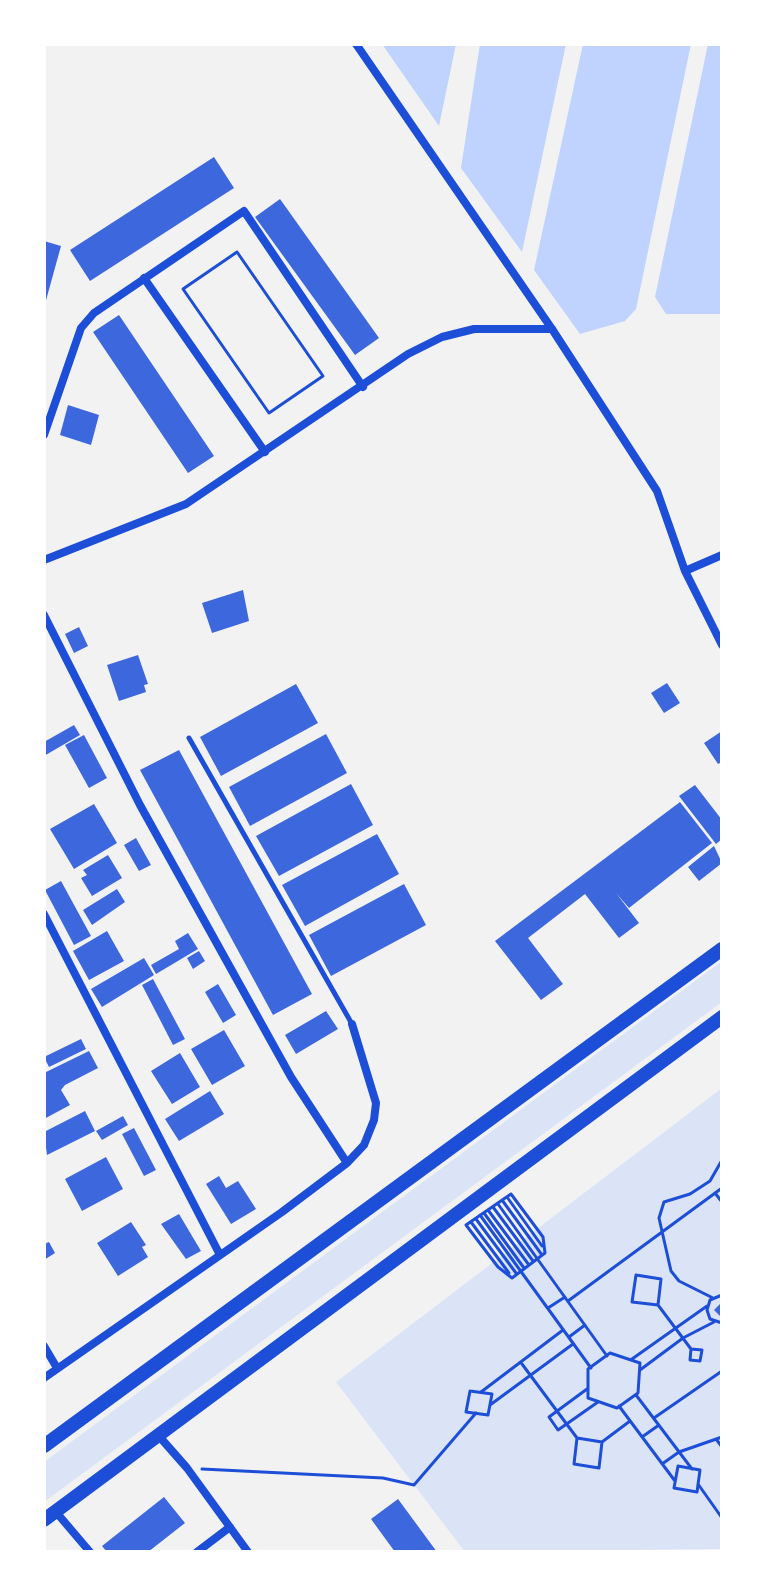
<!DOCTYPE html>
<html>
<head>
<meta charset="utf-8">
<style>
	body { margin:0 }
	#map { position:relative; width:766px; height:1596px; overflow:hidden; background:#f2f2f2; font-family:Ubuntu,sans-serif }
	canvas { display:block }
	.frame { position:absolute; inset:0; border:46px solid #fff; pointer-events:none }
</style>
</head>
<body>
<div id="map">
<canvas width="766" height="1596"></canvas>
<div class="frame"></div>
</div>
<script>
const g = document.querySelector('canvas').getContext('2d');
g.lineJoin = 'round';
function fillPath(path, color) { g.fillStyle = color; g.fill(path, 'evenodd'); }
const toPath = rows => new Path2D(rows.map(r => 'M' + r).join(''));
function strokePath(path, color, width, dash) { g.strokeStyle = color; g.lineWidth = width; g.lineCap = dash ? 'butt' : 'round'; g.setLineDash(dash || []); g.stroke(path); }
const green = toPath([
	[722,961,722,1002,44,1502,44,1462],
	[722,1088,722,1549,465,1552,336,1382]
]);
const water = toPath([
	[383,44,456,44,439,126,382,44],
	[480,44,566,44,522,252,461,168],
	[583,44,691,44,636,309,625,321,580,334,534,270],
	[708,44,722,44,722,314,666,314,655,297]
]);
const building = toPath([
	[214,157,234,188,90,281,70,250],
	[280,199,379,338,355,355,255,217],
	[44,241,61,246,45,304,44,304],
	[119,315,214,456,188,473,93,332],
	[68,405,99,415,91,445,60,435],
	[243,590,249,621,212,633,202,603],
	[79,627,88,646,74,653,65,634],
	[138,655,148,684,144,685,146,692,119,701,107,665],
	[667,683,680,703,664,713,651,693],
	[296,684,318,723,221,776,200,737],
	[74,725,80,735,44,756,44,742],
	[722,731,722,762,718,764,704,743],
	[326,734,347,773,250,826,229,787],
	[84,735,107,778,89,788,65,745],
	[179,750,312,994,273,1015,140,770],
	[351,784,373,825,279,876,256,836],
	[695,785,722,820,722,839,716,844,679,796],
	[680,802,712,843,629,908,616,893,639,923,619,938,585,894,528,938,563,984,541,1000,495,941],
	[94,804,117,843,74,869,50,829],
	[377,834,399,874,305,926,282,885],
	[136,838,151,865,139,871,124,845],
	[714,846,722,863,699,881,688,867],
	[108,855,122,878,92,896,81,878,87,875,83,870],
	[61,881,91,936,74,945,45,890],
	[404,884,426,925,331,976,309,935],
	[117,889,125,902,92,925,83,910],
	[107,931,124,961,89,980,73,951],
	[188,933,198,949,156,974,151,965,179,949,175,941],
	[199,951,205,961,193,969,187,958],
	[144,958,154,975,102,1007,91,989],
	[153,979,185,1039,173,1045,142,985],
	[218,984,236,1015,223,1023,205,992],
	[326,1011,338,1029,296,1054,285,1035],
	[224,1030,245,1066,212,1085,191,1049],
	[81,1039,86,1049,49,1067,44,1057],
	[89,1051,98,1068,65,1085,61,1090,70,1105,44,1119,44,1073],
	[180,1053,200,1087,172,1104,151,1071],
	[210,1091,224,1114,179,1141,165,1119],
	[85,1111,95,1131,47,1155,44,1132],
	[123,1116,128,1125,102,1140,96,1131],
	[134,1128,156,1170,144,1176,122,1134],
	[106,1157,123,1189,82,1211,65,1179],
	[219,1176,226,1188,238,1181,256,1209,231,1224,206,1184],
	[179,1214,201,1251,186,1259,161,1224],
	[131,1222,146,1245,142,1247,148,1257,118,1276,97,1243],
	[49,1242,55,1253,44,1260,44,1244],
	[722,1302,722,1318,714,1310],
	[164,1497,185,1523,148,1552,107,1552,102,1546],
	[398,1499,437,1552,395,1552,371,1519]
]);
const path = toPath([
	[237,252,323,376,269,413,183,289,237,252],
	[715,1193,722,1202],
	[511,1194,543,1237,545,1253,512,1278,498,1267,466,1225,511,1194],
	[507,1197,542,1246],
	[502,1200,542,1255],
	[498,1204,607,1356],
	[493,1207,533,1261],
	[488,1210,529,1265],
	[484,1213,524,1268],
	[480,1215,591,1368],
	[476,1219,516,1273],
	[471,1222,509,1273],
	[722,1295,710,1300,707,1310,710,1319,722,1323],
	[713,1298,679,1281,671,1271,659,1218,664,1202,690,1194,710,1181,722,1160],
	[568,1301,722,1188],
	[658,1305,632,1302,636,1275,661,1279,658,1305,691,1349],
	[548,1308,565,1297],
	[569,1337,585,1325],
	[691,1349,702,1350,700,1361,690,1360,691,1349],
	[610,1353,640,1363,638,1393,617,1408,588,1398,588,1369,610,1353],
	[632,1359,707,1306],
	[522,1364,577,1438],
	[640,1370,683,1338,714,1322],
	[587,1389,549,1417,558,1430,598,1402],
	[470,1391,492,1394,488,1415,466,1412,470,1391],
	[481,1392,563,1330],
	[636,1395,692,1469],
	[490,1405,573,1344],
	[619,1406,675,1481],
	[654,1418,722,1371],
	[642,1437,659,1425],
	[577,1438,602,1442,599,1468,574,1464,577,1438],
	[716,1439,722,1447],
	[602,1442,630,1421],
	[662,1464,679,1452,722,1437],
	[678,1466,700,1470,697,1492,674,1488,678,1466],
	[202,1469,383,1478,414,1485,476,1413],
	[698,1484,722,1518]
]);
const service = toPath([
	[189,738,352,1024]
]);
const minor = toPath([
	[356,44,552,329,657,491,685,571,722,645],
	[144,278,265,452],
	[44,435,81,328,94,313,244,211,363,387],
	[44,560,186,504,408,354,442,337,474,329,552,329],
	[685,571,722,555],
	[44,615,140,805,291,1077,347,1163],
	[44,914,220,1255],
	[44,1346,57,1368],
	[44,1378,282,1212,347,1163,364,1145,374,1120,376,1103,352,1024],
	[158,1435,187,1468,248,1552],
	[56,1512,90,1552],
	[197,1552,230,1527]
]);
const secondary = toPath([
	[44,1446,722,949],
	[44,1520,722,1017]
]);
fillPath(green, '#dbe4f7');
fillPath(water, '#bfd3fe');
fillPath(building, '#3d67dc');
strokePath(path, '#1d4ed8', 3);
strokePath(service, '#1d4ed8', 5);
strokePath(minor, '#1d4ed8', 8);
strokePath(secondary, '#1d4ed8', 14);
</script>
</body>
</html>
